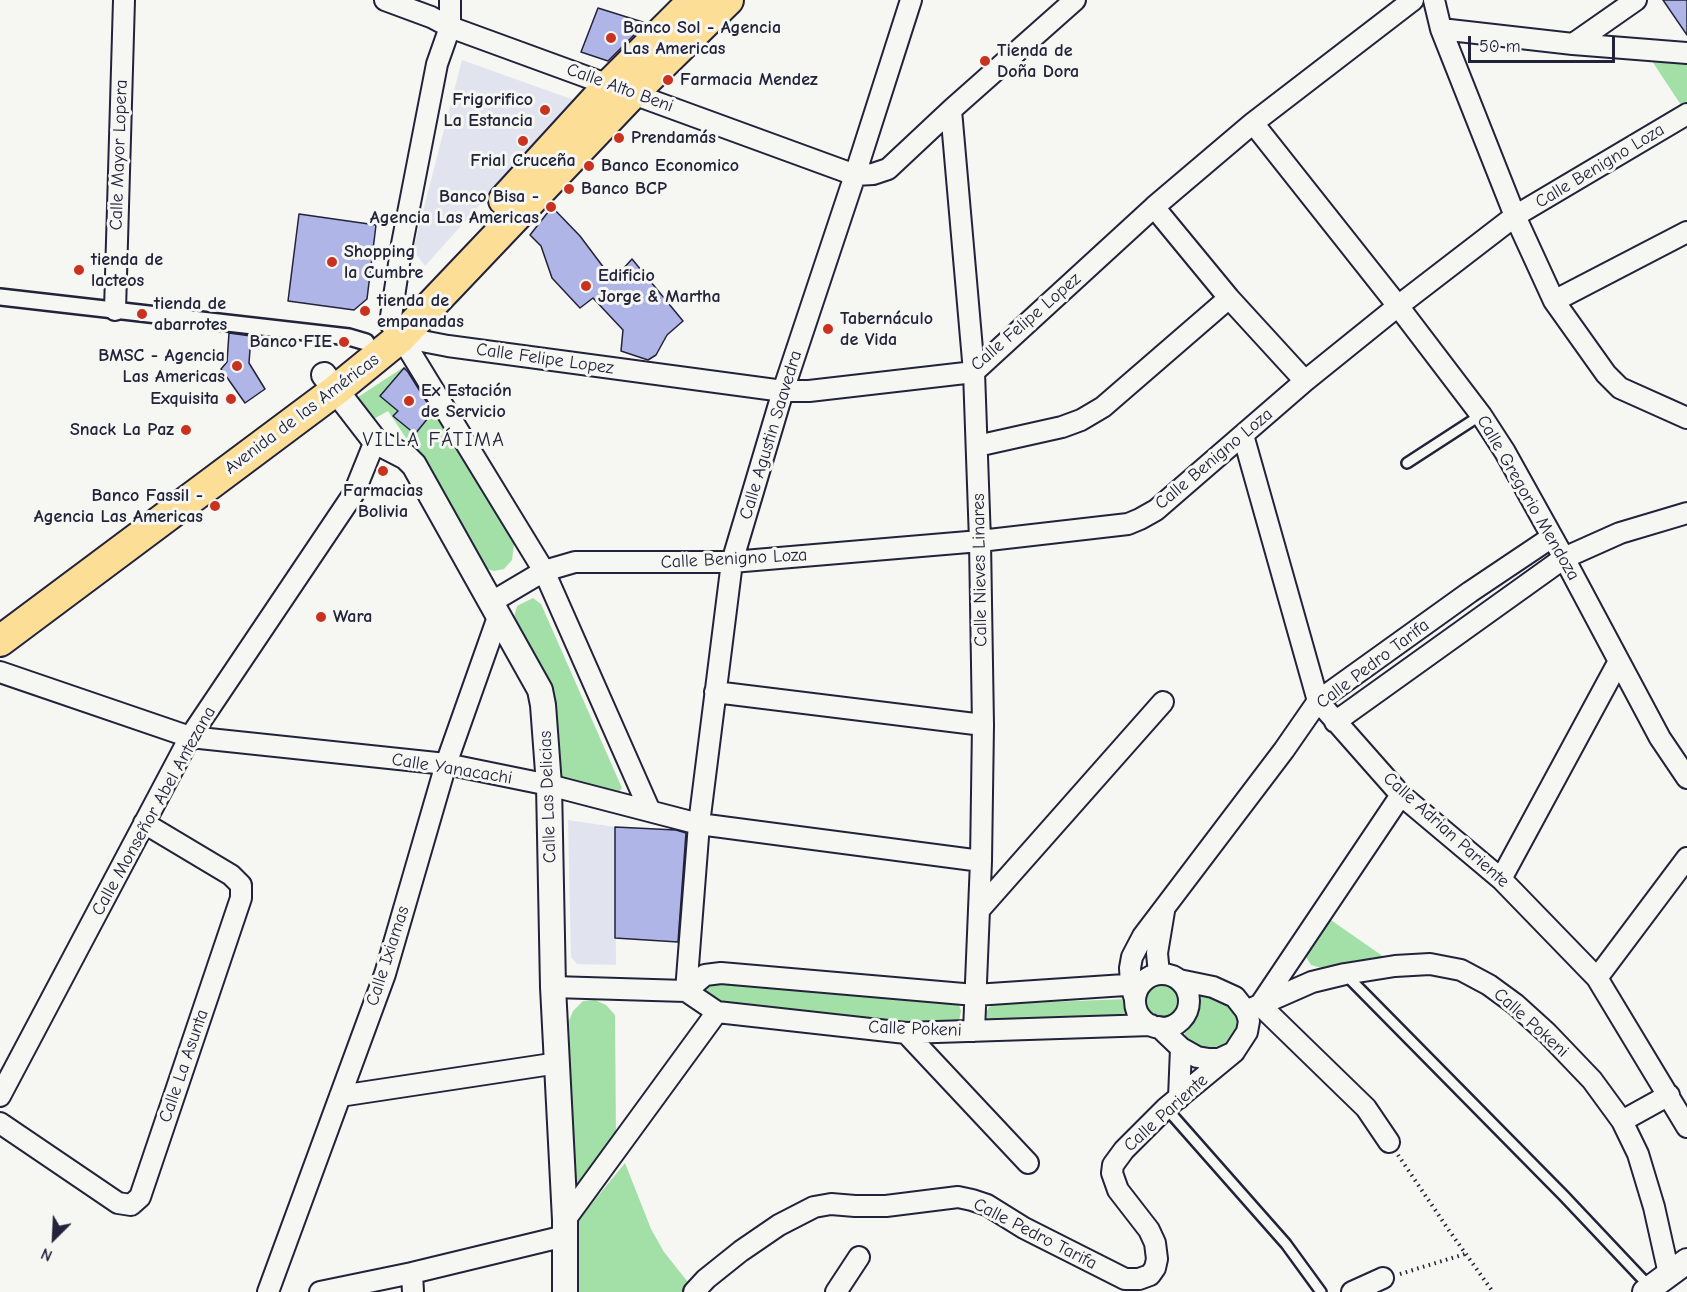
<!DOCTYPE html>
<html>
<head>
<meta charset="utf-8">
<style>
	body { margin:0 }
	#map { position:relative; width:1687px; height:1292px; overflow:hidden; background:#f6f6f2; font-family:"Comic Neue",sans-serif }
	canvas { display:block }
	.north { position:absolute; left:24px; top:1208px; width:60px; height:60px; -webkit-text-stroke:4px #f6f6f2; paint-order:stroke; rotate:204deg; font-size:16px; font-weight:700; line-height:24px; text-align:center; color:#22223b }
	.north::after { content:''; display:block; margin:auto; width:21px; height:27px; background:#22223b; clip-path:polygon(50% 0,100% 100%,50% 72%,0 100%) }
	.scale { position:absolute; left:1468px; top:36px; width:147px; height:27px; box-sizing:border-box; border:3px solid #22223b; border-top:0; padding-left:8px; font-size:18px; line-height:21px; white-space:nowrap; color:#22223b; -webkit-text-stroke:4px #f6f6f2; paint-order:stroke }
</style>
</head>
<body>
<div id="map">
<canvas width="1687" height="1292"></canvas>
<div class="north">N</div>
<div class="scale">50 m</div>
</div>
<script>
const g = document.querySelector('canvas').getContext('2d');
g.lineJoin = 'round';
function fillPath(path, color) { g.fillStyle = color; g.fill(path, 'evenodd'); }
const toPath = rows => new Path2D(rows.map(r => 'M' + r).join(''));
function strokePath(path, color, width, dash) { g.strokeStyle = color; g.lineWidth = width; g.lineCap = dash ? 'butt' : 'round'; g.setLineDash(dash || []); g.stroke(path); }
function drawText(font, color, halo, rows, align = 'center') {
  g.font = font + ' "Comic Neue",sans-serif'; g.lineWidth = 6; g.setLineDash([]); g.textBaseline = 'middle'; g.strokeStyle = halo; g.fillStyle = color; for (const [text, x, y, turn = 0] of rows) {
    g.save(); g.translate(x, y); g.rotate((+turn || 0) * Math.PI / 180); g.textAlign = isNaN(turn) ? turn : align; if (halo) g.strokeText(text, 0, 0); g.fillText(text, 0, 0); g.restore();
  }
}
const built = toPath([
	[462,60,574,100,425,266,413,250],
	[568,820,615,827,616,965,577,964,571,957]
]);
const green = toPath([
	[1650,58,1687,62,1687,103,1681,105],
	[410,363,514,544,512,560,504,569,494,571,484,568,424,465,388,411,370,421,355,399],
	[533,598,541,604,622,788,616,795,563,783,558,774,555,704,552,689,514,617,517,606],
	[1328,918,1384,957,1325,969,1311,965,1306,957,1306,948],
	[709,982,959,1005,961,1011,959,1022,903,1025,707,1002,702,994,702,987],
	'1143 1001a17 17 0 1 1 34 0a17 17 0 1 1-34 0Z',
	[1208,995,1219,998,1229,1006,1235,1013,1238,1022,1238,1032,1234,1040,1213,1053,1190,1045,1183,1030,1192,1022,1196,1010,1196,997],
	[1127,999,1129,1021,993,1021,987,1019,986,1013,989,1007,997,1004],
	[595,1000,606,1005,615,1015,616,1136,579,1185,574,1180,569,1021,573,1011,583,1001],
	[625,1163,651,1229,664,1252,691,1286,687,1292,576,1292,575,1224]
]);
const building = toPath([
	[1663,0,1687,0,1687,35,1663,0],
	[598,8,646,23,608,61,581,52,598,8],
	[552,207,580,236,613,280,632,259,683,321,667,335,656,355,648,360,621,351,623,330,593,298,580,308,552,278,541,246,530,235,552,207],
	[299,214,376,225,367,299,354,310,288,301,299,214],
	[229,333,251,336,249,363,265,389,245,403,221,369,227,362,229,333],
	[404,368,408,372,433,412,415,434,393,416,398,411,380,396,404,368],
	[615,827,676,830,686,833,678,942,615,938,615,827]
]);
const path = toPath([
	[1398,1155,1448,1229,1493,1292],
	[1400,1274,1465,1254]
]);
const service = toPath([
	[1407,463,1481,415],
	[1345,974,1564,1196,1649,1286],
	[1166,1108,1286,1244,1321,1292]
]);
const pedestrian = toPath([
	[0,297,349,337,366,342]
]);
const minor = toPath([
	[385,0,431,17,450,27,855,175,873,174,888,169,951,110,1075,0],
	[450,0,450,27,437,64,402,244,390,323,401,337,544,571,650,811],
	[1434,0,1441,29,1515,216,1554,301,1606,374,1620,388,1687,418],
	[1441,29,1573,44,1687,53],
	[1573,44,1636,0],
	[951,110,974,372,980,541,983,725,981,861,974,1031],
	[1253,123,1398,306,1481,415,1505,452,1564,558,1660,738,1687,778],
	[1154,207,1229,298,1305,381],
	[1554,301,1687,232],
	[115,310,124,0],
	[401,337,448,346,783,391,809,391,974,372,1154,207,1253,123,1413,0],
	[1243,435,1318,701,1401,795,1501,879,1597,978,1687,1127],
	[977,446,1062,427,1081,420,1103,407,1229,298],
	[490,603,544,571,575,562,732,562,980,541,1128,524,1140,519,1156,510,1305,381,1398,306,1515,216,1687,114],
	[0,672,190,737,446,764,549,785,699,824,981,861],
	[715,692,983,725],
	[1335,722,1564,558,1620,533,1687,513],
	[1501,879,1619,661],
	[979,910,1163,702],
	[1159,974,1157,953,1164,911],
	'1135 1001a27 27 0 1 1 54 0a27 27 0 1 1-54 0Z',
	[1597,978,1687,858],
	[553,987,686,991,717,1012,906,1033,1151,1025],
	[686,991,699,824,732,562,783,391,855,175,911,0],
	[686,991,705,975,721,973,975,995,1140,984],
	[1135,999,1131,986,1130,968,1132,957,1143,936,1284,750,1318,701,1470,592,1552,537],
	[1260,1005,1401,795],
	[1260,1005,1366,1108,1389,1142],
	[1246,1011,1312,982,1345,974,1395,966,1430,964,1461,970,1489,985,1515,1004,1547,1033,1592,1080,1622,1121,1638,1154,1654,1207,1669,1274],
	[1159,1027,1181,1048,1197,1057,1209,1059,1219,1059,1234,1052,1247,1032,1249,1021,1246,1011,1235,997,1213,987,1179,980],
	[906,1033,1028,1163],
	[0,1096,190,737,354,493,375,441],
	[340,1096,558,1063],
	[1179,1098,1181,1048],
	[1622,1121,1669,1095],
	[0,1123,118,1203,131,1205,140,1197,241,898,241,885,231,875,144,823],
	[565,1220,717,1012],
	[412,1273,413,1292],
	[268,1292,385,974,446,764,498,617],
	[320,1292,412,1273,565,1236],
	[694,1292,706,1279,741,1251,779,1225,814,1207,831,1204,855,1206,886,1206,958,1197,972,1200,987,1205,1024,1228,1125,1279,1139,1279,1150,1275,1155,1268,1157,1259,1155,1243,1149,1230,1118,1190,1112,1173,1113,1165,1124,1150,1166,1108,1234,1052],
	[836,1292,859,1257],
	[1352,1292,1383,1278]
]);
const tertiary = toPath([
	[324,375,375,441,406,457,414,465,540,690,543,705,549,785,553,987,565,1220,565,1292],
	[1645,1292,1687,1261]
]);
const primary = toPath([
	[504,200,610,84,694,0],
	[0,641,336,390,401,337,633,93,728,0]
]);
const markers = [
	[611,38,6,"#c8321e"],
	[985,61,6,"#c8321e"],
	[668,80,6,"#c8321e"],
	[545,110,6,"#c8321e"],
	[619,138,6,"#c8321e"],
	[523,141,6,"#c8321e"],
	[589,166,6,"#c8321e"],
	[569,189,6,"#c8321e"],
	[551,207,6,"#c8321e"],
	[332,262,6,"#c8321e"],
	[79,270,6,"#c8321e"],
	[586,286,6,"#c8321e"],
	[365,311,6,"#c8321e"],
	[142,314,6,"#c8321e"],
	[828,329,6,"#c8321e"],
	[344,342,6,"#c8321e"],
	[237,366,6,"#c8321e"],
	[231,399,6,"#c8321e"],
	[409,401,6,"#c8321e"],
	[186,430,6,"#c8321e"],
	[383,471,6,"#c8321e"],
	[215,506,6,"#c8321e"],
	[321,617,6,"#c8321e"]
];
const poiNames = [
	["Banco Sol - Agencia",623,28],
	["Las Americas",623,49],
	["Tienda de",997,51],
	["Doña Dora",997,72],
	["Farmacia Mendez",680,80],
	["Frigorifico",533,100,"right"],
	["La Estancia",533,121,"right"],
	["Prendamás",631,138],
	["Frial Cruceña",523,161,"center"],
	["Banco Economico",601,166],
	["Banco BCP",581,189],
	["Banco Bisa -",539,197,"right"],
	["Agencia Las Americas",539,218,"right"],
	["Shopping",344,252],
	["la Cumbre",344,273],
	["tienda de",91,260],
	["lacteos",91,281],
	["Edificio",598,276],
	["Jorge & Martha",598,297],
	["tienda de",377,301],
	["empanadas",377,322],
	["tienda de",154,304],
	["abarrotes",154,325],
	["Tabernáculo",840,319],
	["de Vida",840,340],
	["Banco FIE",332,342,"right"],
	["BMSC - Agencia",225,356,"right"],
	["Las Americas",225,377,"right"],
	["Ex Estación",421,391],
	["de Servicio",421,412],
	["Exquisita",219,399,"right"],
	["Snack La Paz",174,430,"right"],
	["Farmacias",383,491,"center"],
	["Bolivia",383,512,"center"],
	["Banco Fassil -",203,496,"right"],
	["Agencia Las Americas",203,517,"right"],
	["Wara",333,617]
];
const streetNames = [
	["Calle Alto Beni",620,88,20],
	["Calle Mayor Lopera",119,155,-88],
	["Calle Benigno Loza",1600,166,-31],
	["Calle Felipe Lopez",1026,322,-41],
	["Calle Felipe Lopez",545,359,8],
	["Avenida de las Américas",302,414,-37],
	["Calle Agustin Saavedra",771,435,-73],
	["Calle Benigno Loza",1214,459,-40],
	["Calle Gregorio Mendoza",1528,498,60],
	["Calle Benigno Loza",734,559,-3],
	["Calle Nieves Linares",980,570,-91],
	["Calle Pedro Tarifa",1373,664,-37],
	["Calle Yanacachi",452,769,9],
	["Calle Las Delicias",548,797,-92],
	["Calle Monseñor Abel Antezana",154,811,-61],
	["Calle Adrian Pariente",1446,830,42],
	["Calle Ixiamas",388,956,-72],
	["Calle Pokeni",1531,1023,42],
	["Calle Pokeni",915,1029,2],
	["Calle La Asunta",184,1066,-71],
	["Calle Pariente",1166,1113,-42],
	["Calle Pedro Tarifa",1035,1234,27]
];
const neighbourhoodNames = [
	["VILLA FÁTIMA",434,440]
];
fillPath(built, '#e1e3ef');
fillPath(green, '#a3e0a7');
fillPath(building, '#afb6e7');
strokePath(building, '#22223b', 1.5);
strokePath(service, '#22223b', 14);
strokePath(pedestrian, '#22223b', 20);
strokePath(minor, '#22223b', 24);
strokePath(tertiary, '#22223b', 28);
strokePath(primary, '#22223b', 34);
strokePath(path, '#22223b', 4, [1.5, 4.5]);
strokePath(service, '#f6f6f2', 9);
strokePath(pedestrian, '#f6f6f2', 15);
strokePath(minor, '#f6f6f2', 20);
strokePath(tertiary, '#f6f6f2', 24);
strokePath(primary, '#fcde96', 30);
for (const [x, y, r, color] of markers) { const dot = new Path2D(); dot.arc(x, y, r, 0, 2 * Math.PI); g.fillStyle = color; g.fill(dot); strokePath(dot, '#f6f6f2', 2); }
drawText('bold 18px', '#22223b', '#f6f6f2', poiNames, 'left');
drawText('18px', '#22223b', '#f6f6f2', streetNames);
g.letterSpacing = '1.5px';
drawText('20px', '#22223b', '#f6f6f2', neighbourhoodNames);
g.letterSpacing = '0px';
</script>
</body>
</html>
